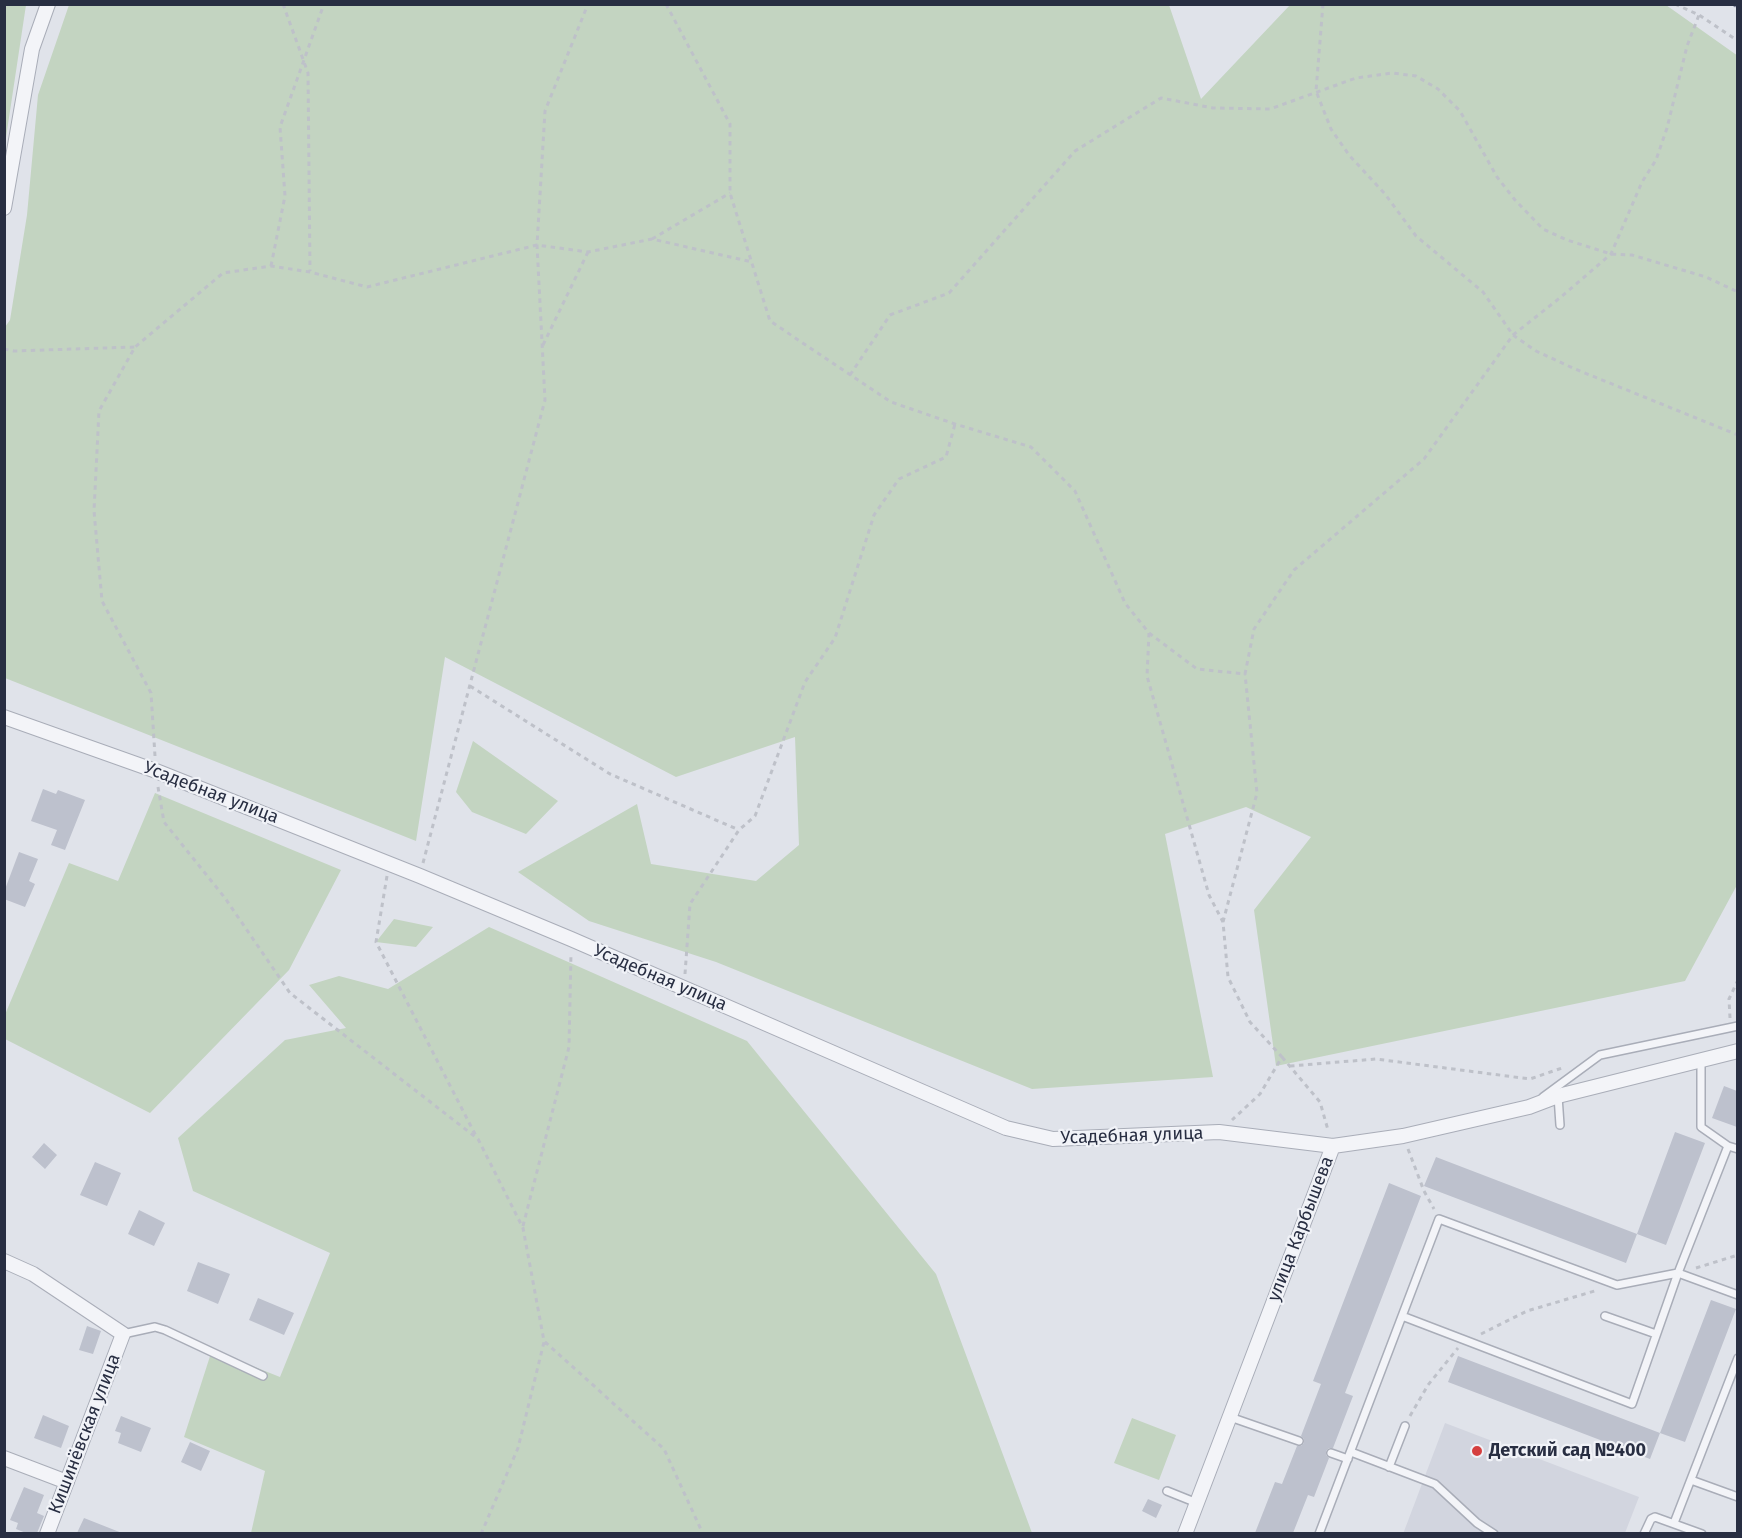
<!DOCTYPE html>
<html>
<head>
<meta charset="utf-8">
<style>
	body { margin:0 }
	#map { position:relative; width:1742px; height:1538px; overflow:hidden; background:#e0e3ea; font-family:"Fira Sans",sans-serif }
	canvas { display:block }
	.frame { position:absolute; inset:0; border:6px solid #282e42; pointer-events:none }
</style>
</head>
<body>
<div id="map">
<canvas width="1742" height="1538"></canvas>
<div class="frame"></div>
</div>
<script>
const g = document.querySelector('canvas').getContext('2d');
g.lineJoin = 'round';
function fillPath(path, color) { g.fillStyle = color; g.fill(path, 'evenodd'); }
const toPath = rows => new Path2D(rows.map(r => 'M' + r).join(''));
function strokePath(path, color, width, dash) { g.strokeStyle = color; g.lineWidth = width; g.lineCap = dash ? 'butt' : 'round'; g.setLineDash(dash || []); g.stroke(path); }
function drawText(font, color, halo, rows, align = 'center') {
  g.font = font + ' "Fira Sans",sans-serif'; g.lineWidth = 4.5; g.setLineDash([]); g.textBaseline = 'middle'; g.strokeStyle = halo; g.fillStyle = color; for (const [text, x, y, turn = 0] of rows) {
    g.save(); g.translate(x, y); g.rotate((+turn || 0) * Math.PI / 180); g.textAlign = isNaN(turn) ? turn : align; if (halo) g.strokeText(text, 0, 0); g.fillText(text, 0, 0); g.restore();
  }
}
const built = toPath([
	[1445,1423,1639,1497,1625,1533,1403,1534]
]);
const green = toPath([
	[5,4,26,5,5,144,4,5],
	[69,5,1169,5,1201,99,1290,5,1666,5,1738,56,1737,885,1685,981,1276,1066,1254,910,1311,837,1246,807,1165,834,1213,1077,1032,1089,716,962,589,921,518,872,637,804,651,864,756,881,799,845,795,737,676,777,445,657,416,841,5,678,5,327,10,320,27,215,38,95],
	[473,741,558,801,526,834,472,812,456,792],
	[155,793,341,870,289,970,150,1113,5,1039,4,1017,69,863,118,881],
	[394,919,433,927,416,947,376,942],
	[489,927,747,1041,936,1274,1032,1533,251,1533,265,1471,184,1437,212,1350,280,1377,330,1253,193,1191,178,1138,285,1040,346,1028,309,985,339,976,388,989],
	[1132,1418,1176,1435,1159,1480,1114,1463]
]);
const building = toPath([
	[43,789,56,794,58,790,85,800,65,850,51,845,57,830,31,821],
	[19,852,38,859,29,881,35,884,25,907,4,899,4,892],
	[1724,1086,1737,1091,1737,1127,1712,1118],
	[1675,1132,1705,1143,1666,1245,1637,1234],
	[44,1143,57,1155,45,1169,32,1157],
	[1436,1157,1637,1234,1626,1263,1424,1186],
	[95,1162,121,1173,107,1206,80,1195],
	[1389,1183,1421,1196,1345,1393,1353,1396,1333,1448,1329,1448,1326,1451,1326,1455,1329,1458,1314,1497,1308,1495,1293,1533,1255,1533,1275,1482,1282,1484,1297,1446,1301,1446,1304,1443,1304,1439,1301,1436,1321,1384,1313,1381],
	[139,1210,165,1223,154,1246,128,1234],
	[198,1262,230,1274,218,1304,187,1291],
	[258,1298,294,1313,284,1335,249,1320],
	[1711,1300,1736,1309,1685,1442,1660,1433],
	[87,1326,101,1331,93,1354,79,1350],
	[1458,1356,1660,1433,1650,1459,1448,1382],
	[43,1415,69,1426,61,1448,34,1438],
	[121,1416,151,1428,141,1452,118,1443,121,1433,115,1431],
	[190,1442,210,1451,201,1471,181,1462],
	[24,1487,44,1495,37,1513,44,1516,37,1533,26,1533,16,1529,18,1523,10,1520],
	[1148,1499,1162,1505,1156,1518,1142,1511],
	[84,1518,122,1533,77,1533]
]);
const path = toPath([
	[283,4,308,73,310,271],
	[666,4,730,124,730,193,770,321,891,402,955,424,1031,447,1075,491,1125,603,1149,633,1147,676,1209,895,1223,922,1228,977,1250,1022,1282,1057,1260,1094,1232,1120],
	[1323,4,1316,91,1331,129,1349,155,1385,194,1416,236,1483,292,1513,335,1536,351,1575,369,1738,435],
	[1675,4,1699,15,1738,41],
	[652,239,730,193],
	[271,266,285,196,280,127,324,4],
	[543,345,588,252],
	[4,349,14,351,135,347],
	[850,375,890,315,949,293,1075,151,1161,98,1213,108,1270,109,1356,78,1392,73,1416,76,1438,89,1460,111,1497,177,1515,200,1543,229,1567,240,1611,254,1632,255,1706,277,1738,292],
	[1149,633,1197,669,1245,674,1254,629,1294,570,1424,459,1513,335,1561,297,1611,254,1642,182,1656,160,1667,128,1687,46,1699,15],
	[470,686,610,774,739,830],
	[155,756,151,693,102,601,94,511,99,411,135,347,223,273,271,266,310,272,367,287,537,245,588,252,652,239,752,262],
	[158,787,164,822,225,898,290,993,478,1139,523,1228,544,1341,664,1449,703,1534],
	[423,863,545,400,537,245,545,111,588,4],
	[387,876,376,942,477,1138],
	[1223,922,1257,793,1245,674],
	[685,974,690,904,739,830,755,816,805,682,835,638,874,515,899,479,946,457,955,424],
	[1730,1018,1729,999,1738,980],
	[1282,1057,1320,1102,1328,1130],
	[1290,1066,1376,1059,1530,1079,1562,1068],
	[1408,1149,1424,1191,1434,1209],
	[523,1226,569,1047,571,953],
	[1696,1268,1738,1255],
	[1481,1334,1527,1311,1598,1290],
	[1410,1416,1428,1385,1458,1348],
	[481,1534,518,1448,544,1342]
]);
const lane = toPath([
	[1701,1060,1701,1127,1728,1146],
	[1558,1096,1560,1125],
	[1543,1097,1600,1055,1738,1026],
	[1402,1316,1632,1404,1678,1273,1738,1295],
	[1605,1316,1656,1334],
	[123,1334,155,1327,165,1330,263,1376],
	[1230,1417,1299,1441],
	[1351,1452,1435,1484,1477,1523,1494,1534],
	[1331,1453,1348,1459],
	[1389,1467,1405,1426],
	[1691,1480,1738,1497],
	[1167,1491,1197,1503],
	[1674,1523,1738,1358],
	[1319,1534,1439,1219,1617,1285,1678,1273,1728,1146,1738,1149],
	[1644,1534,1651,1519,1655,1517,1702,1534]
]);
const street = toPath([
	[4,208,32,49,48,4],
	[4,717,156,771,420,876,571,939,1006,1128,1053,1139,1219,1132,1333,1146,1403,1136,1529,1107,1558,1096,1738,1051],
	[4,1261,33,1274,123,1334,47,1534],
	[4,1458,67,1482],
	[1185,1534,1333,1146]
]);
const rail = toPath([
	[1734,4,1738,7]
]);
const markers = [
	[1477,1451,6,"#d53f3f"]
];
const streetNames = [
	["Усадебная улица",211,793,21],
	["Усадебная улица",660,978,23],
	["Усадебная улица",1132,1136,-2],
	["улица Карбышева",1301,1229,-69],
	["Кишинёвская улица",85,1434,-69]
];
const poiNames = [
	["Детский сад №400",1489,1451]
];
fillPath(built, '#d2d5df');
fillPath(green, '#c3d4c1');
fillPath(building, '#bdc1cd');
strokePath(lane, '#a9adb8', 10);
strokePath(street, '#a9adb8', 16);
strokePath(path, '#bec1c9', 3, [4.5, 4.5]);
strokePath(lane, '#f3f4f8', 7);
strokePath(street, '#f3f4f8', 14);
strokePath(rail, '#797f94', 4.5, [3, 6]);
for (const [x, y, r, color] of markers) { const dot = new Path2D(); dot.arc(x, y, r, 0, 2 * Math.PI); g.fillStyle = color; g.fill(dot); strokePath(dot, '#f0f2f7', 2); }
drawText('18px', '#282e42', '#f0f2f7', streetNames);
drawText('bold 18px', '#282e42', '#f0f2f7', poiNames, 'left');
</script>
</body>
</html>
